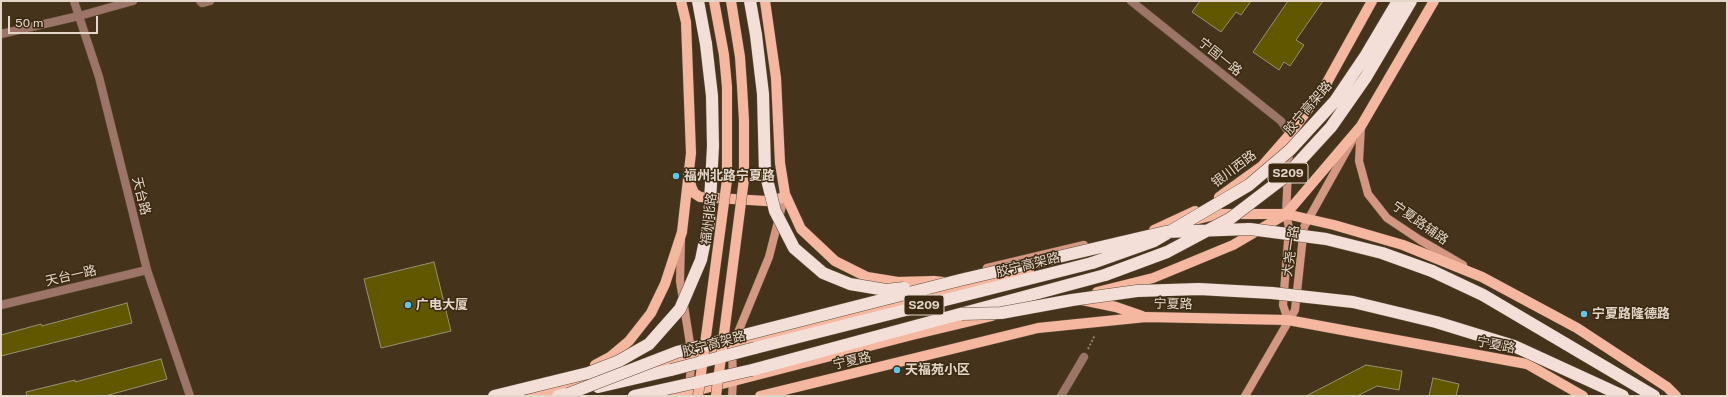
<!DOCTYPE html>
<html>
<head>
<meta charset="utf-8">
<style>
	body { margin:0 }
	#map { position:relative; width:1728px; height:397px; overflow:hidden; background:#46331c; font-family:"Public Sans",sans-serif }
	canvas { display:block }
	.frame { position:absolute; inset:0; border:2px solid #e4d7ca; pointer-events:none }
	.scale { position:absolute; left:8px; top:16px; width:90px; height:18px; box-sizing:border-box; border:2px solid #e4d7ca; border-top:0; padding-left:5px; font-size:12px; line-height:14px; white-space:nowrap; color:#e4d7ca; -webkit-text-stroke:3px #3b2911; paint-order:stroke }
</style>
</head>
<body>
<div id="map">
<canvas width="1728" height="397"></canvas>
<div class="frame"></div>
<div class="scale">50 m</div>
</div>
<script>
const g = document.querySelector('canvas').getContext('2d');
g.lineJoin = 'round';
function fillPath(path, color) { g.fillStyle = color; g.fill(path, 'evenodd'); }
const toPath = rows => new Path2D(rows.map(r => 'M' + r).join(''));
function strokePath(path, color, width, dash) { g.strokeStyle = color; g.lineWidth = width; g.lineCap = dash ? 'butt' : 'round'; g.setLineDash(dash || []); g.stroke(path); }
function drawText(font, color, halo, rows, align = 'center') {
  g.font = font + ' "Public Sans","Noto Sans SC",sans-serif'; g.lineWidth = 3; g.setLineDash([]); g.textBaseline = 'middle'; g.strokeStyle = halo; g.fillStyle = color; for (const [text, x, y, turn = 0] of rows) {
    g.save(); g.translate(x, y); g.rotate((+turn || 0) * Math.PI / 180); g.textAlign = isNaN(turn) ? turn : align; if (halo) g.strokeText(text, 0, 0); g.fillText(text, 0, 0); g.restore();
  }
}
const building = toPath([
	[1200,1,1251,1,1241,15,1236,12,1221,32,1192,12,1200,1],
	[1288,1,1323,1,1296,40,1304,45,1290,66,1284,62,1279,70,1253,52,1288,1],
	[434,262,451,331,381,348,364,279,434,262],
	[127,303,132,323,1,356,1,335,41,324,42,326,127,303],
	[161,359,167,379,105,396,27,396,26,392,75,380,75,382,161,359],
	[1366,365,1402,371,1399,390,1377,386,1357,396,1306,396,1366,365],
	[1433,378,1459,384,1456,396,1429,396,1433,378]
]);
const path = toPath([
	[1088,349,1095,335]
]);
const street = toPath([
	[74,1,99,77,147,270,190,396],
	[200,1,202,3,210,1],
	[1131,1,1281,121,1290,134],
	[1,34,79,16,133,1],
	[1,305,147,270],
	[1061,396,1084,357]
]);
const secondary = toPath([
	[1361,126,1359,161,1368,194,1387,218,1420,240,1463,265],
	[681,240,680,281,692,356,689,388],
	[987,268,1084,245],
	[1288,320,1283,305,1289,228,1286,214,1289,149],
	[732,396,733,381,732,347,769,257,785,194],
	[1245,396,1295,310,1304,227,1352,141]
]);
const primary = toPath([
	[714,1,724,55,727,87,727,180],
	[731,1,740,57,742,86,744,121,744,179],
	[765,1,776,78,780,163,785,194,801,229,835,261,867,277,898,282,934,281,969,285,1029,270],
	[690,179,691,186,694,193,700,197,766,201,782,198,785,194],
	[1219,197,1262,166,1290,134,1325,86,1372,1],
	[1194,220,1219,214,1286,214,1334,225,1403,245,1482,277,1577,328,1667,387,1676,396],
	[1154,230,1195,211],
	[1097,292,1153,278,1233,245,1286,214,1361,126,1434,1],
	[1082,300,1116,307,1142,316],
	[595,365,610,357,629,341,651,313,665,284,682,232,691,153,686,22,681,1],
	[656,365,962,287],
	[532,396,586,382],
	[675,396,912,335,992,316],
	[760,396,1038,328,1146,317,1288,320,1527,364,1583,396]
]);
const highway = toPath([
	[698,1,706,44],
	[750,1,756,35],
	[1432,271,1483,295,1654,396],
	[755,348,1092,263],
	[752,370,1105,275],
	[598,387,671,370],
	[558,396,578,391]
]);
const primaryBridge = toPath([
	[698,396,727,180],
	[716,396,744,179]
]);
const highwayBridge = toPath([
	[756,35,763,94,765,172,775,211,794,248,823,273,850,284,886,290,904,288],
	[1092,263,1154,241,1249,185,1290,150,1335,101,1366,55,1398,1],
	[1105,275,1167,252,1231,218,1286,176,1331,127,1366,77,1411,1],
	[962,314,1001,313,1072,300,1137,291,1199,289,1272,293,1353,302,1436,322,1514,346,1623,396],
	[671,370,755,348],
	[568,394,677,352,960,280,1165,232,1250,229,1326,239,1382,253,1432,271],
	[494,396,588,373,619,361,649,344,680,309,701,260,709,221,713,146,712,96,706,44],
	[634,396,752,370]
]);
const markers = [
	[676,176,4,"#5cc7e8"],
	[408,305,4,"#5cc7e8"],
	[1584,314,4,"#5cc7e8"],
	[897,370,4,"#5cc7e8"]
];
const shields = [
	[1288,173,40],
	[924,305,40]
];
const shieldNames = [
	["S209",1288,173],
	["S209",924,305]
];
const streetNames = [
	["宁国一路",1220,57,39],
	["胶宁高架路",1308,108,-49],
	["银川西路",1234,169,-37],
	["天台路",141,196,76],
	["福州北路",709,219,-83],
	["宁夏路辅路",1420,223,35],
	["大尧一路",1291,251,-82],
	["胶宁高架路",1028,265,-14],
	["天台一路",71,276,-13],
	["宁夏路",1173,304,1],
	["胶宁高架路",714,344,-15],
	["宁夏路",1496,345,11],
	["宁夏路",852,361,-13]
];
const poiNames = [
	["福州北路宁夏路",684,176],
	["广电大厦",416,305],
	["宁夏路隆德路",1592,314],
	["天福苑小区",905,370]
];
fillPath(building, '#625701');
strokePath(building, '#969272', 1);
strokePath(street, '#62513b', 9);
strokePath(secondary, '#62513b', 9);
strokePath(primary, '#62513b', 11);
strokePath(highway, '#62513b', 13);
strokePath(path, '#938270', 2, [2, 2]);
strokePath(street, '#9c7568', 8);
strokePath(secondary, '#d49882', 8);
strokePath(primary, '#f6b7a0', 10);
strokePath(highway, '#f3dfd8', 12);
strokePath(primaryBridge, '#62513b', 11, []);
strokePath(highwayBridge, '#62513b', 13, []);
strokePath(primaryBridge, '#f6b7a0', 10);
strokePath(highwayBridge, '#f3dfd8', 12);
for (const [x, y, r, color] of markers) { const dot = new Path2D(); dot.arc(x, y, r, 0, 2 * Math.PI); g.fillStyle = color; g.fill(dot); strokePath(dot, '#3b2911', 1.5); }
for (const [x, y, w] of shields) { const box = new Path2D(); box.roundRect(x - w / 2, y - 10, w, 20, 3); g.fillStyle = '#3b2911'; g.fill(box); strokePath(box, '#e4d7ca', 1); }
drawText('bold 12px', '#e4d7ca', null, shieldNames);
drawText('13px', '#e4d7ca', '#3b2911', streetNames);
drawText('bold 13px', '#e4d7ca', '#3b2911', poiNames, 'left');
</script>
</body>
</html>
